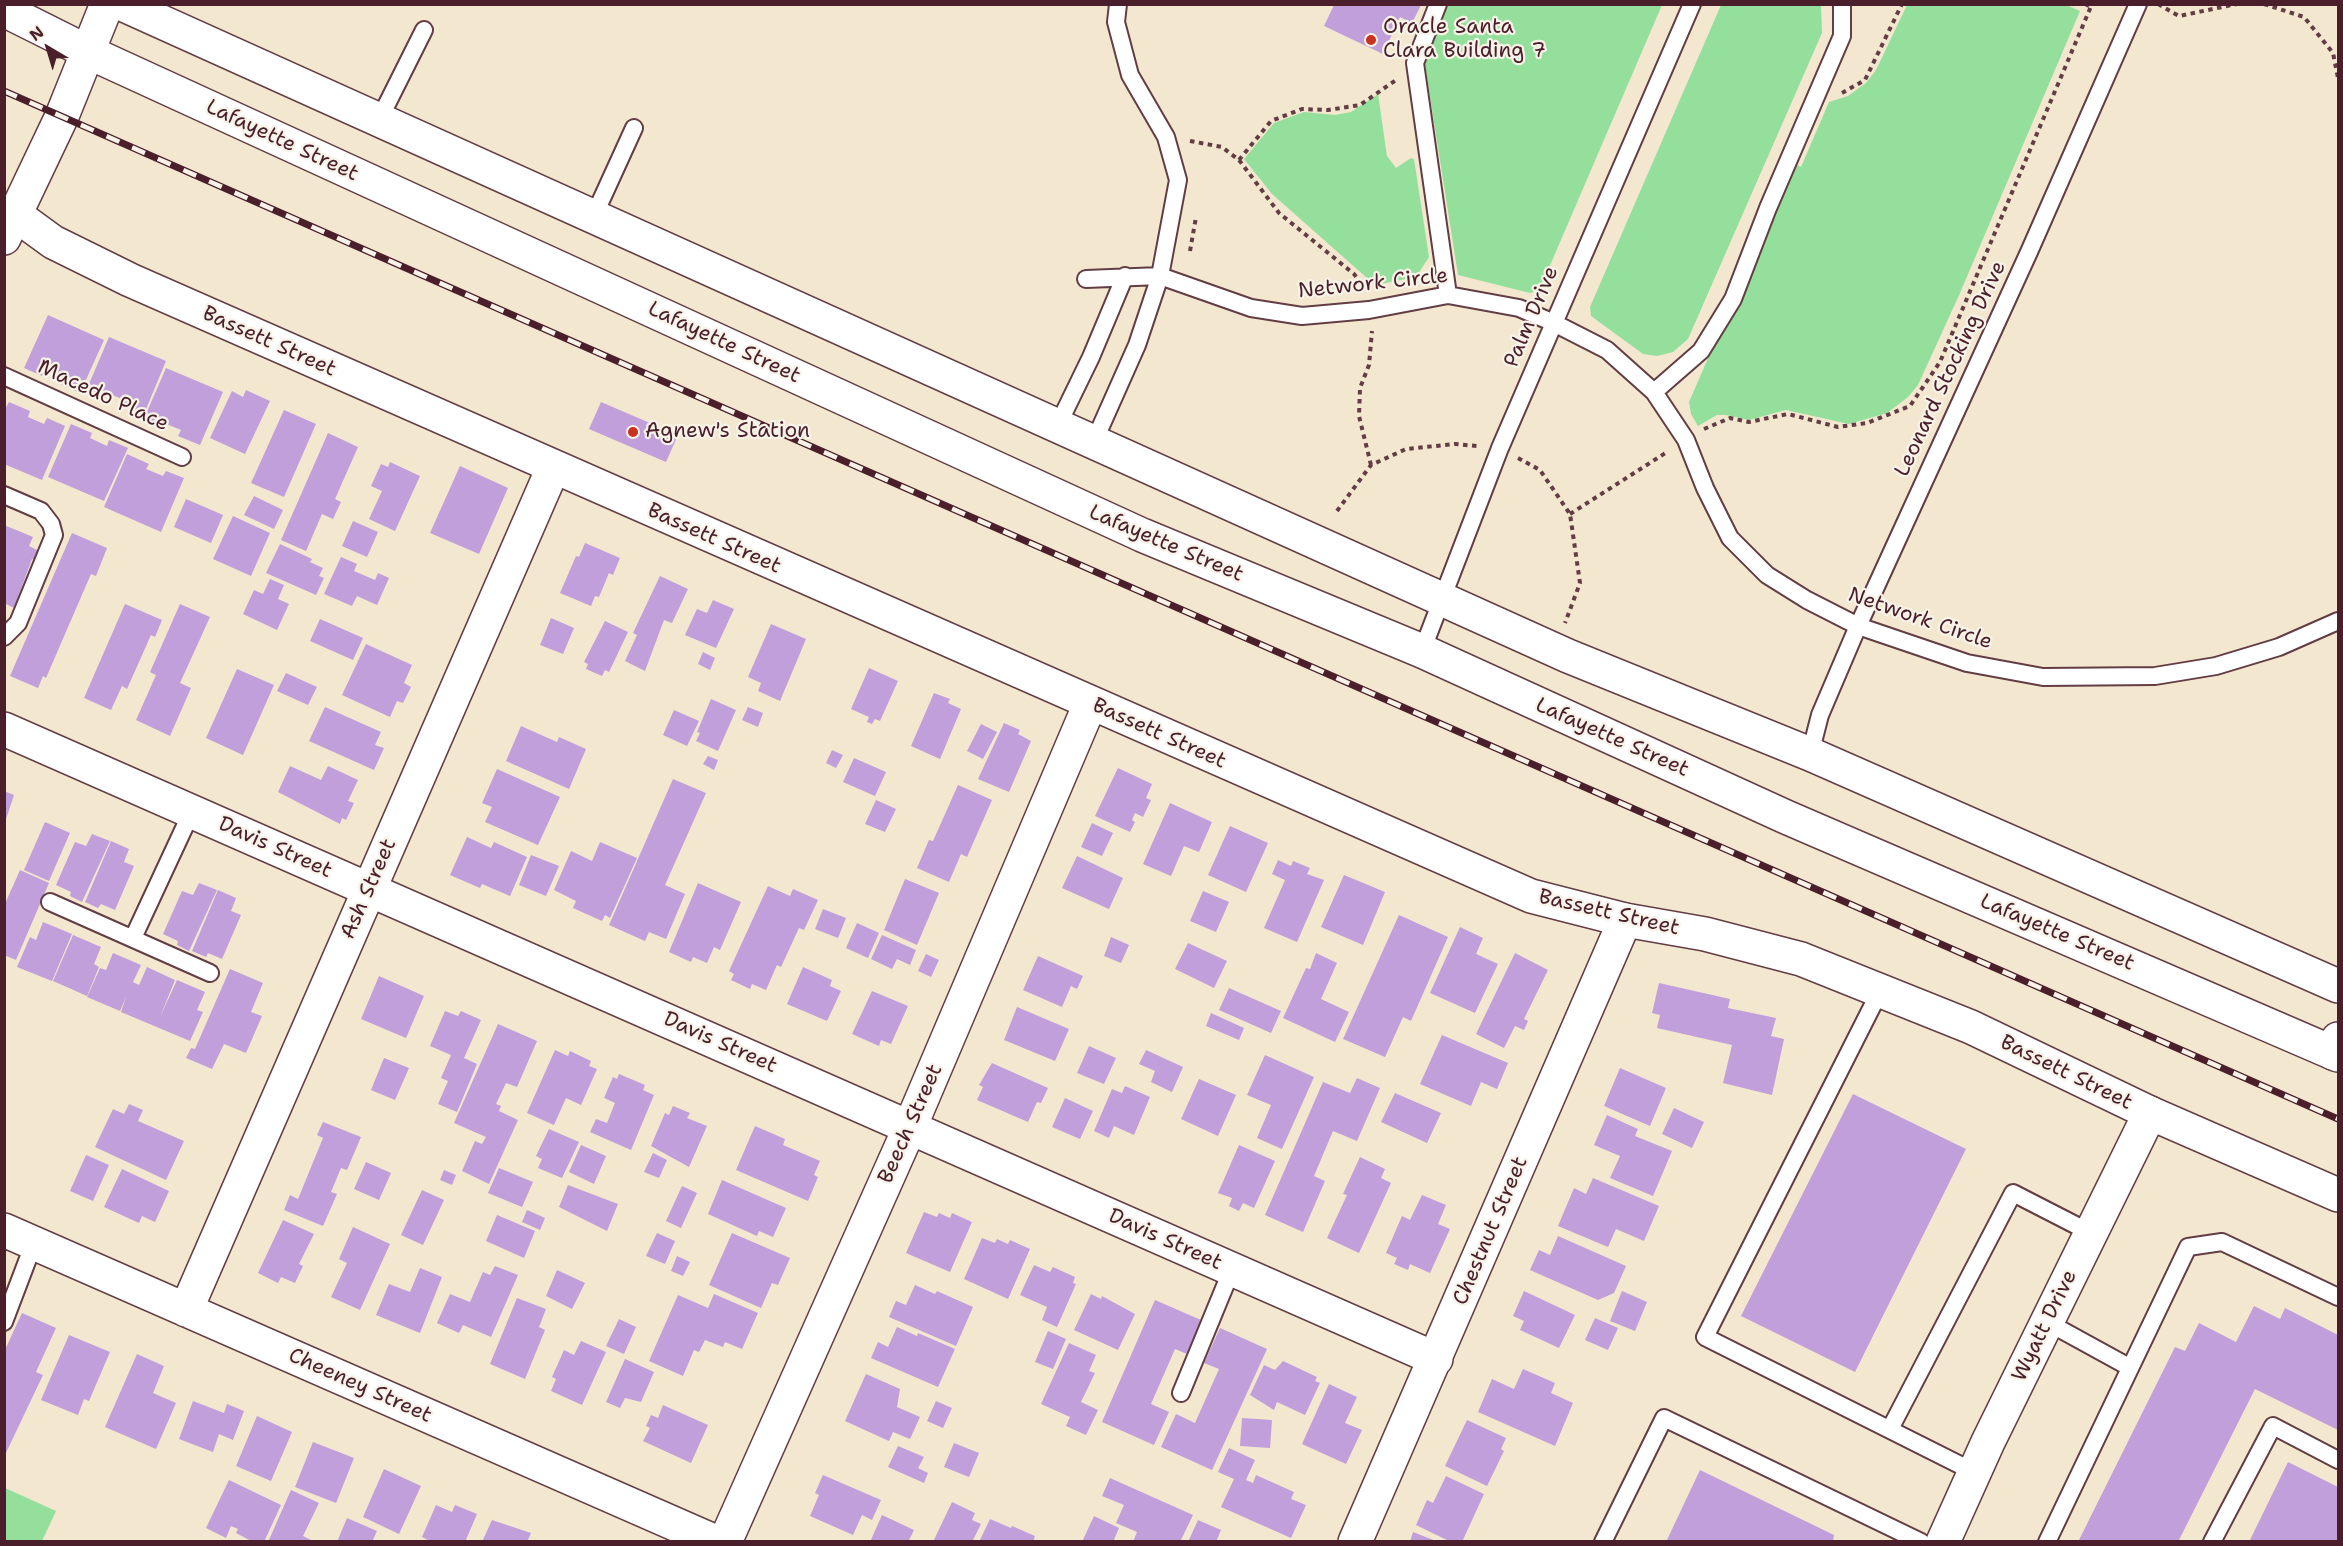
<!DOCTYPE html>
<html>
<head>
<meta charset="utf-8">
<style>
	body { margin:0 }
	#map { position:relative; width:2343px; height:1546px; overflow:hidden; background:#f3e7d0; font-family:"Shantell Sans",sans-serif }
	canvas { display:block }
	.frame { position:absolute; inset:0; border:6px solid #4a1f2b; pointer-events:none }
	.north { position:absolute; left:18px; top:18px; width:60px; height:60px; -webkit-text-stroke:4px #f7f3e8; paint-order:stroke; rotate:322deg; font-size:16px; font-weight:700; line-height:24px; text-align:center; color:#4a1f2b }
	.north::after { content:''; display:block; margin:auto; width:21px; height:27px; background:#4a1f2b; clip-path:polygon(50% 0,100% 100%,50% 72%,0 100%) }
</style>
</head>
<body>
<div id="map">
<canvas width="2343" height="1546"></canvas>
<div class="frame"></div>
<div class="north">N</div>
</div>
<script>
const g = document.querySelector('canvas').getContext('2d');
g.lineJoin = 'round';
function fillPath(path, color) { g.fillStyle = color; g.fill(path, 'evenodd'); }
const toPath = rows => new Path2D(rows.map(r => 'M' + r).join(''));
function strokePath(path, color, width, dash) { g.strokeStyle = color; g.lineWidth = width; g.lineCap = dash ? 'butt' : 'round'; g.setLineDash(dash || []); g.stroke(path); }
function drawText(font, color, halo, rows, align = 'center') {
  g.font = font + ' "Shantell Sans",sans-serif'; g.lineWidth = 4.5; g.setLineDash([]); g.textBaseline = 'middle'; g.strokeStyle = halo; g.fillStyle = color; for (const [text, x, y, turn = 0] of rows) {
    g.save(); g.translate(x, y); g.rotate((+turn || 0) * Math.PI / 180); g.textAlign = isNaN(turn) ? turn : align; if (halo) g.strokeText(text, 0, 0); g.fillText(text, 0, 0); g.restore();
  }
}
const green = toPath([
	[2064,4,2080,11,1960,293,1918,385,1908,397,1887,413,1849,424,1786,410,1749,420,1726,415,1717,415,1698,426,1691,414,1689,402,1793,163,1801,167,1829,102,1848,96,1866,83,1876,70,1907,5],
	[1446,5,1662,5,1542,284,1536,291,1530,293,1458,275,1425,65,1426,51],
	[1721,5,1821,5,1822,33,1688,339,1673,352,1657,356,1643,354,1591,316,1590,307],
	[1378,94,1387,156,1396,168,1411,158,1414,159,1429,257,1416,277,1375,285,1272,194,1244,159,1274,123,1304,112,1335,115,1351,112],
	[5,1488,56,1511,42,1541,5,1541]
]);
const building = toPath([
	[1334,5,1421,5,1412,23,1400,17,1383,54,1324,26],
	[48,315,104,340,80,393,59,383,61,377,45,370,42,376,24,368],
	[109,337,166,361,144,414,122,405,124,400,108,393,105,399,86,391],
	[166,368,223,392,200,445,178,436,181,430,164,423,161,429,143,421],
	[246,390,270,401,245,454,210,438,232,391,243,397],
	[9,402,30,411,28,417,44,424,47,418,65,426,42,480,4,464,4,411],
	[601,402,678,435,666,462,589,429],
	[284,410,316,424,284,497,251,483],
	[71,424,92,433,90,438,107,446,109,440,128,448,104,501,48,477],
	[328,433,358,447,335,499,341,502,333,519,322,514,306,551,281,540],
	[127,454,149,464,146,469,163,476,166,471,184,478,161,532,104,507],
	[390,462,420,476,395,531,369,519,382,491,371,486,381,464,388,467],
	[460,466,508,488,479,554,430,533],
	[254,496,283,510,274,529,244,515],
	[186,499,223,515,211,543,174,527],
	[233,516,270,533,251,576,213,559],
	[353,521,378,532,367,557,342,546],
	[4,525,33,537,29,546,41,552,36,561,32,559,14,608,4,603],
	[72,533,107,548,96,576,91,574,46,678,43,676,38,688,10,676],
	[585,543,620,558,613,575,609,573,599,597,595,596,591,606,560,593,576,556,579,557],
	[280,544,312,559,310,562,323,568,319,576,324,578,316,595,266,573],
	[341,557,357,564,354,571,375,580,378,573,389,578,377,605,357,596,352,606,324,594],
	[660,576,688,589,672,623,664,620,645,671,625,661,637,635,633,633],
	[270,579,284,585,278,599,289,604,277,630,243,614,254,590,263,594],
	[713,600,734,609,716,648,685,635,697,609,707,613],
	[125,604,162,620,155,637,151,635,127,689,122,686,111,710,84,698],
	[180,604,210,617,180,683,191,688,170,736,136,720,156,675,150,672],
	[551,618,574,628,563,654,540,645],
	[320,619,363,638,353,660,310,641],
	[605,621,628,632,609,672,605,670,602,676,586,669,588,664,584,662],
	[771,624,806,639,780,701,758,691,761,683,748,677],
	[366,644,412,665,404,683,411,687,403,703,397,701,390,717,342,695],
	[703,652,715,658,710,670,698,664],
	[869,668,898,681,880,721,875,719,872,724,867,722,869,717,851,709],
	[237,669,274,685,243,755,206,738],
	[286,673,317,687,308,705,277,691],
	[934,693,950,699,948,703,961,709,940,759,911,746],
	[711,699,736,710,718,751,696,741,700,733,697,732],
	[325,707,381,732,375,745,384,748,374,770,309,741],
	[748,707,763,713,758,727,742,720],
	[674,710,699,721,687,746,663,735],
	[1004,723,1020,730,1018,734,1031,741,1009,792,978,779],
	[981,724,997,732,983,759,967,751],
	[521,726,557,742,559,737,586,749,569,789,506,761],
	[832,750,843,755,836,768,826,763],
	[708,756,718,760,714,770,703,764],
	[854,758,886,772,875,796,843,782],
	[290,766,321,780,328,766,358,780,348,801,354,803,346,820,342,818,340,824,278,792],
	[1118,768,1152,784,1146,798,1151,800,1143,817,1135,813,1132,820,1135,822,1130,832,1095,816],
	[497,769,560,797,538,845,485,822,492,807,482,803],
	[673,779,706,793,665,885,685,894,666,939,649,932,645,941,609,925],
	[958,785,992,800,967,857,961,854,949,882,917,868,929,840,933,841],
	[4,791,14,795,4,825],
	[876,800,896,809,885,832,865,824],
	[1170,803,1212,822,1199,852,1184,846,1171,876,1143,864],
	[45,822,70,833,49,881,24,870],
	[1092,823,1113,833,1102,856,1081,847],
	[1230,826,1268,843,1246,892,1208,875],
	[92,834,110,841,82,902,70,896,71,892,56,885,75,842,86,846],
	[467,837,491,848,494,842,527,857,510,896,482,884,480,888,450,875],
	[111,841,129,849,124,862,134,866,115,910,101,904,98,908,85,902],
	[600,842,637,858,610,918,605,915,602,921,573,908,576,901,554,890,571,851,592,861],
	[531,855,559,866,546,896,519,885],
	[1077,856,1123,878,1109,909,1062,888],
	[1278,860,1291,866,1293,861,1310,868,1307,874,1324,880,1297,942,1264,928,1285,880,1272,874],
	[20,870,49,883,16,960,4,955,4,906],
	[1344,875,1385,892,1363,945,1321,927],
	[905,879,939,893,917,945,884,930],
	[199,883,217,890,189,951,177,945,178,941,163,934,182,891,193,895],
	[698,883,741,902,720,950,714,947,707,963,693,957,691,962,669,952],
	[768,886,790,896,793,889,818,900,804,930,799,928,781,967,777,965,766,990,752,984,750,989,731,980,734,974,729,971],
	[218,890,236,898,231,911,241,915,222,959,208,953,206,957,192,951],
	[1203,891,1229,902,1216,932,1190,921],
	[823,909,846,918,838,938,815,929],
	[1399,915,1448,937,1411,1021,1403,1017,1385,1057,1343,1039],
	[43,922,72,934,52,981,17,967,30,937,36,940],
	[857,923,879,933,868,958,846,948],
	[1460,927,1483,938,1476,954,1498,964,1475,1013,1430,993],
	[73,935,101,947,94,964,99,967,87,996,53,981],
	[882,935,916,950,910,965,897,959,892,969,871,959],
	[1111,937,1129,945,1121,963,1104,956],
	[1188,943,1227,961,1214,988,1175,969],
	[113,953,141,965,133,982,139,985,147,967,175,980,160,1017,177,980,205,992,197,1010,203,1012,190,1041,121,1012,126,997,120,1011,87,997,100,968,106,970],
	[1316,953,1337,963,1321,999,1349,1012,1335,1042,1283,1018,1306,968,1310,969],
	[1515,953,1548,970,1524,1019,1528,1021,1524,1030,1515,1026,1504,1048,1476,1034],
	[926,954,939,960,931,977,918,971],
	[1038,956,1083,976,1077,989,1071,986,1062,1007,1023,990],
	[803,967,832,980,830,986,841,991,827,1021,787,1004],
	[230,969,263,983,251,1012,262,1016,246,1053,224,1044,212,1069,186,1058,191,1048,195,1049],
	[379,976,424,996,406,1038,361,1019],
	[1659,983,1730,999,1728,1008,1776,1018,1771,1036,1784,1039,1772,1095,1723,1083,1732,1045,1657,1028,1660,1015,1652,1013],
	[1229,988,1281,1011,1271,1033,1219,1010],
	[872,991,908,1006,891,1044,881,1040,879,1046,852,1034],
	[1017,1007,1069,1029,1055,1061,1004,1040],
	[445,1011,458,1016,461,1011,481,1020,464,1058,477,1064,457,1112,438,1104,448,1081,441,1078,451,1055,430,1046],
	[1211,1013,1244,1028,1239,1040,1206,1026],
	[498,1024,537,1041,517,1087,506,1083,496,1104,501,1106,499,1111,518,1120,489,1184,462,1171,475,1141,482,1144,486,1137,454,1123],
	[1442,1035,1508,1063,1497,1089,1481,1082,1471,1106,1420,1084],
	[1089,1046,1116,1058,1104,1084,1077,1073],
	[555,1050,568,1056,570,1051,591,1061,589,1066,597,1069,581,1105,566,1098,554,1125,527,1113],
	[1146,1050,1183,1067,1172,1092,1151,1082,1155,1071,1139,1064],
	[1265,1055,1314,1077,1282,1149,1257,1138,1271,1105,1247,1095],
	[384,1058,409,1068,395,1100,371,1090],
	[992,1063,1048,1088,1041,1103,1037,1102,1028,1122,977,1100,983,1087,979,1085],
	[1620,1068,1666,1088,1650,1126,1604,1106],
	[619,1074,645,1085,643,1090,654,1095,631,1150,590,1132,596,1119,607,1123,615,1103,604,1098,613,1077,617,1079],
	[1357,1078,1380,1088,1357,1141,1333,1131,1314,1176,1325,1181,1303,1232,1265,1215,1323,1082,1350,1093],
	[1199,1079,1236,1095,1218,1136,1181,1119],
	[1125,1086,1150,1097,1134,1135,1114,1126,1109,1138,1094,1131,1112,1089,1122,1093],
	[1395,1093,1441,1113,1427,1143,1381,1122],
	[1853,1094,1966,1149,1855,1372,1741,1316],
	[1065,1098,1093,1111,1080,1139,1052,1127],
	[129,1104,143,1110,138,1121,184,1141,166,1180,95,1147,113,1109,124,1114],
	[673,1106,690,1113,687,1118,707,1126,689,1167,651,1146,665,1113,669,1115],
	[1674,1108,1704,1122,1692,1148,1662,1134],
	[1607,1115,1638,1129,1635,1136,1672,1151,1653,1196,1610,1178,1620,1156,1594,1145],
	[323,1122,361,1137,347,1170,341,1168,331,1192,337,1194,323,1226,284,1210,290,1195,298,1199,323,1138,317,1135],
	[755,1126,785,1139,783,1145,820,1161,814,1175,818,1177,808,1201,736,1170],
	[549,1129,579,1142,562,1178,538,1168,542,1159,536,1156],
	[581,1145,606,1156,594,1184,569,1172],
	[1239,1145,1275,1161,1254,1208,1243,1203,1239,1211,1229,1206,1232,1198,1218,1193],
	[653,1153,667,1160,659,1178,644,1172],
	[86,1155,109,1165,93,1201,70,1191],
	[1360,1157,1385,1169,1381,1178,1391,1183,1359,1253,1327,1238,1347,1195,1343,1194],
	[366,1162,391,1173,379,1200,354,1189],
	[499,1168,533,1182,522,1207,488,1193],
	[122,1169,169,1191,155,1222,142,1216,139,1223,104,1207],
	[444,1170,456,1175,452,1185,440,1180],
	[1593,1178,1659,1206,1644,1241,1616,1229,1608,1247,1558,1226,1574,1188,1586,1194],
	[722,1180,786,1208,773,1237,759,1231,757,1236,708,1214],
	[568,1185,618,1204,607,1231,559,1207],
	[682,1186,697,1193,681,1228,666,1221],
	[422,1190,444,1200,423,1245,401,1235],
	[1422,1195,1446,1205,1438,1224,1450,1229,1430,1273,1410,1264,1408,1270,1394,1264,1397,1258,1386,1253,1402,1216,1410,1220],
	[527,1210,545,1218,540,1230,522,1222],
	[924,1212,937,1217,939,1213,950,1218,952,1213,972,1222,950,1272,906,1253],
	[497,1215,535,1231,524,1258,486,1241],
	[283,1220,314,1234,299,1264,303,1266,295,1283,281,1277,278,1283,258,1273],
	[353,1227,390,1244,360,1310,331,1297,347,1263,339,1259],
	[657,1233,675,1241,665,1264,646,1256],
	[732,1233,790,1258,778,1285,772,1283,761,1308,709,1285],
	[1558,1236,1626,1266,1614,1293,1598,1300,1530,1270,1539,1250,1550,1255],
	[982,1238,995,1243,997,1239,1008,1244,1010,1240,1030,1249,1008,1299,964,1279],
	[677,1256,690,1262,683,1276,671,1271],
	[1034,1265,1050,1272,1053,1267,1075,1277,1073,1283,1076,1284,1057,1327,1042,1320,1047,1307,1020,1295],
	[495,1266,518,1275,491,1337,463,1325,459,1333,437,1323,450,1294,470,1302,483,1272,490,1275],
	[420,1268,442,1277,420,1333,376,1315,389,1284,410,1292],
	[557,1270,585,1283,572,1309,546,1296],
	[915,1285,935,1294,937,1291,973,1307,956,1346,889,1317,896,1301,906,1305],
	[1524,1291,1575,1315,1559,1348,1520,1330,1524,1321,1513,1316],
	[1622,1291,1647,1302,1635,1331,1610,1321],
	[714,1294,758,1313,742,1349,725,1342,723,1347,705,1340,699,1352,694,1350,683,1376,649,1361,678,1295,708,1308],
	[1091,1294,1101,1299,1102,1296,1135,1314,1118,1350,1074,1330],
	[517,1298,546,1309,539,1327,545,1330,525,1379,490,1364],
	[1155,1300,1201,1320,1187,1354,1175,1349,1151,1404,1169,1412,1154,1445,1102,1422],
	[2254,1306,2280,1319,2285,1308,2338,1335,2338,1430,2255,1389,2178,1542,2079,1540,2175,1347,2185,1351,2199,1323,2236,1342],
	[22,1313,56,1328,36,1372,43,1375,4,1457,4,1352],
	[1595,1318,1618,1328,1608,1350,1585,1340],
	[619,1319,636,1327,624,1354,606,1346],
	[897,1327,917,1336,918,1333,955,1349,938,1387,871,1358,878,1342,888,1347],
	[1220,1328,1267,1349,1212,1470,1161,1447,1176,1414,1195,1423,1219,1369,1204,1363],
	[1048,1331,1066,1339,1053,1369,1035,1362],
	[69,1335,110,1352,89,1401,84,1399,78,1415,41,1400],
	[581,1341,606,1352,582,1405,551,1391,556,1379,552,1377,564,1350,574,1355],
	[1069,1343,1096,1355,1089,1371,1095,1373,1081,1402,1098,1410,1086,1435,1066,1426,1070,1417,1041,1404],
	[137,1354,164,1366,153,1393,176,1403,156,1449,105,1427],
	[625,1359,654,1372,641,1402,625,1398,620,1408,606,1402],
	[1283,1361,1317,1377,1315,1381,1320,1383,1305,1415,1277,1402,1274,1410,1250,1395,1264,1365,1275,1370],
	[1523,1369,1555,1383,1551,1393,1573,1403,1555,1446,1478,1412,1492,1379,1514,1389],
	[866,1374,900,1389,897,1407,920,1417,910,1439,893,1432,889,1441,845,1421],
	[1329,1384,1357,1397,1345,1423,1362,1430,1346,1464,1302,1444],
	[193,1401,224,1413,227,1404,244,1411,233,1440,219,1434,213,1452,179,1439],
	[936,1401,952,1408,943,1428,927,1421],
	[663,1405,708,1425,691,1463,643,1441,650,1428,646,1426,651,1415,658,1418],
	[257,1416,292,1432,271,1481,236,1466],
	[1242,1418,1272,1420,1270,1448,1240,1446],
	[1467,1420,1506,1438,1501,1449,1504,1451,1487,1486,1445,1466],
	[313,1442,354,1458,336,1503,295,1487],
	[954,1443,979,1453,969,1477,944,1467],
	[898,1446,924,1457,918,1468,928,1473,924,1483,888,1467],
	[1229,1448,1255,1460,1246,1480,1253,1483,1256,1475,1294,1492,1291,1499,1306,1505,1291,1538,1221,1507,1234,1479,1218,1472],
	[2288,1462,2338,1487,2338,1542,2249,1542],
	[384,1469,421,1486,399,1534,363,1517],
	[1700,1470,1834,1535,1833,1542,1666,1542],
	[823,1475,881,1500,872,1520,862,1515,853,1535,810,1516,819,1495,815,1493],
	[1446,1476,1484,1494,1462,1542,1451,1542,1416,1525,1427,1500,1433,1503],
	[1110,1478,1193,1515,1180,1542,1133,1542,1137,1532,1116,1523,1124,1505,1102,1496],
	[229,1480,281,1505,264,1542,253,1542,236,1533,238,1529,231,1526,226,1538,206,1528],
	[291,1490,319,1503,303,1536,315,1542,268,1542],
	[952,1502,975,1513,972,1520,981,1524,972,1542,933,1542],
	[436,1505,452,1512,455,1505,477,1514,465,1542,432,1542,422,1537],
	[882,1515,914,1530,908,1542,870,1542],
	[1094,1516,1119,1528,1113,1542,1082,1542],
	[347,1518,377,1531,372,1542,337,1542],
	[990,1519,1011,1528,1012,1526,1035,1536,1033,1542,979,1542],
	[492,1520,531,1533,527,1542,482,1542],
	[1198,1520,1221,1530,1216,1542,1188,1542],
	[1413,1532,1436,1541,1436,1542,1410,1542]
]);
const path = toPath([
	[2085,4,2091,7],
	[2158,4,2179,16,2237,4],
	[2264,4,2304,17,2333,53,2338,78],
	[1842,93,1865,80,1902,4],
	[1190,141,1222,147,1239,160,1279,213,1354,274,1365,288],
	[1239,160,1271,121,1302,109,1328,110,1360,105,1396,80],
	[1190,251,1196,217],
	[1704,429,1730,418,1749,422,1788,414,1838,427,1867,423,1910,406,1940,362,2092,4],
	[1518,458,1540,470,1570,514,1580,583,1565,623],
	[1371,465,1359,416,1360,388,1369,365,1372,331],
	[1337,511,1371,465,1406,449,1455,444,1477,446],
	[1570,514,1667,452]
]);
const lane = toPath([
	[1438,4,1415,63,1448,295],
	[379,120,424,30],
	[593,218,634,128],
	[1086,279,1160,276,1251,308,1302,316,1369,310,1448,295,1519,308,1554,323,1607,350,1654,392,1686,440,1705,488,1730,538,1767,575,1807,600,1858,626,1967,663,2043,677,2155,676,2216,666,2279,647,2338,621],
	[4,376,182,457],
	[1654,392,1701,351,1733,299,1768,208,1842,36,1842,4],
	[1057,427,1091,357,1125,276],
	[1093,444,1137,345,1160,276,1178,180,1166,137,1130,75,1116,22,1118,4],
	[4,495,41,511,51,524,54,535,18,623,4,637],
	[1422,651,1500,448,1692,4],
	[1810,754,1820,715,1858,626,2029,252,2138,4],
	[50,902,210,973],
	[133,938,192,811],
	[1880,991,1705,1337,1974,1472],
	[4,1322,34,1243],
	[2047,1322,2129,1367],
	[1181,1393,1232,1269],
	[1890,1429,2013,1193,2091,1233],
	[1603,1542,1664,1418,1921,1542],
	[2047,1542,2188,1247,2222,1242,2338,1297],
	[2212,1542,2273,1426,2338,1460]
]);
const street = toPath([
	[4,729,1436,1359],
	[4,1230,716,1542],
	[186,1310,553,468],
	[725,1542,910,1127,1090,704],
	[1355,1542,1625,920],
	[1943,1542,1988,1442,2150,1113]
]);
const secondary = toPath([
	[16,215,53,242,130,280,1531,896,1625,920,1705,934,1801,959,1971,1027,2150,1113,2338,1195],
	[4,238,62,116,107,4]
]);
const primary = toPath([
	[122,4,1568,656,1810,754,2338,986],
	[4,10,86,51,1142,535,1422,651,1786,817,2338,1055]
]);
const highway = toPath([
	[2333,1053,2338,1039]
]);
const rail = toPath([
	[4,91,2338,1119]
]);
const markers = [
	[1371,40,6,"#c8321e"],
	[633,432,6,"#c8321e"]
];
const poiNames = [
	["Oracle Santa",1383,28],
	["Clara Building 7",1383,52],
	["Agnew's Station",645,432]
];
const streetNames = [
	["Lafayette Street",282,141,25],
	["Network Circle",1373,284,-6],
	["Palm Drive",1532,317,-67],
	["Bassett Street",269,342,24],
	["Lafayette Street",724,343,25],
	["Leonard Stocking Drive",1951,369,-65],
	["Macedo Place",103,396,25],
	["Bassett Street",714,539,24],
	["Lafayette Street",1166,544,23],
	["Network Circle",1920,619,19],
	["Bassett Street",1159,734,24],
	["Lafayette Street",1612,738,24],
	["Davis Street",275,848,24],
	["Ash Street",369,889,-66],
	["Bassett Street",1609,913,13],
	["Lafayette Street",2057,933,23],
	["Davis Street",720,1043,24],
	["Bassett Street",2066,1073,26],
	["Beech Street",911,1124,-66],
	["Chestnut Street",1491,1231,-67],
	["Davis Street",1165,1240,24],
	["Wyatt Drive",2045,1326,-64],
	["Cheeney Street",360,1386,24]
];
fillPath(green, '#94df9b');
fillPath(building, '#c19fdb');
strokePath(lane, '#633d44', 20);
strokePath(street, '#633d44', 36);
strokePath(secondary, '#633d44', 36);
strokePath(primary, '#633d44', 36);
strokePath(highway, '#633d44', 36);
strokePath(path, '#633d44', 4, [4.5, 4.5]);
strokePath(lane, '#fff', 16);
strokePath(street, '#fff', 33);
strokePath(secondary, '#fff', 33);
strokePath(primary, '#fff', 33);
strokePath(highway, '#fff', 33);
strokePath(rail, '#4a1f2b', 7);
strokePath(rail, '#f7f3e8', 4.5, [14]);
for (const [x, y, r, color] of markers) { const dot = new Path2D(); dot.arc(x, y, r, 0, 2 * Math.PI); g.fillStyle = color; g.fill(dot); strokePath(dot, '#f7f3e8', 2); }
drawText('21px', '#4a1f2b', '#f7f3e8', poiNames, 'left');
drawText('21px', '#4a1f2b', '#f7f3e8', streetNames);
</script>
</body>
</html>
